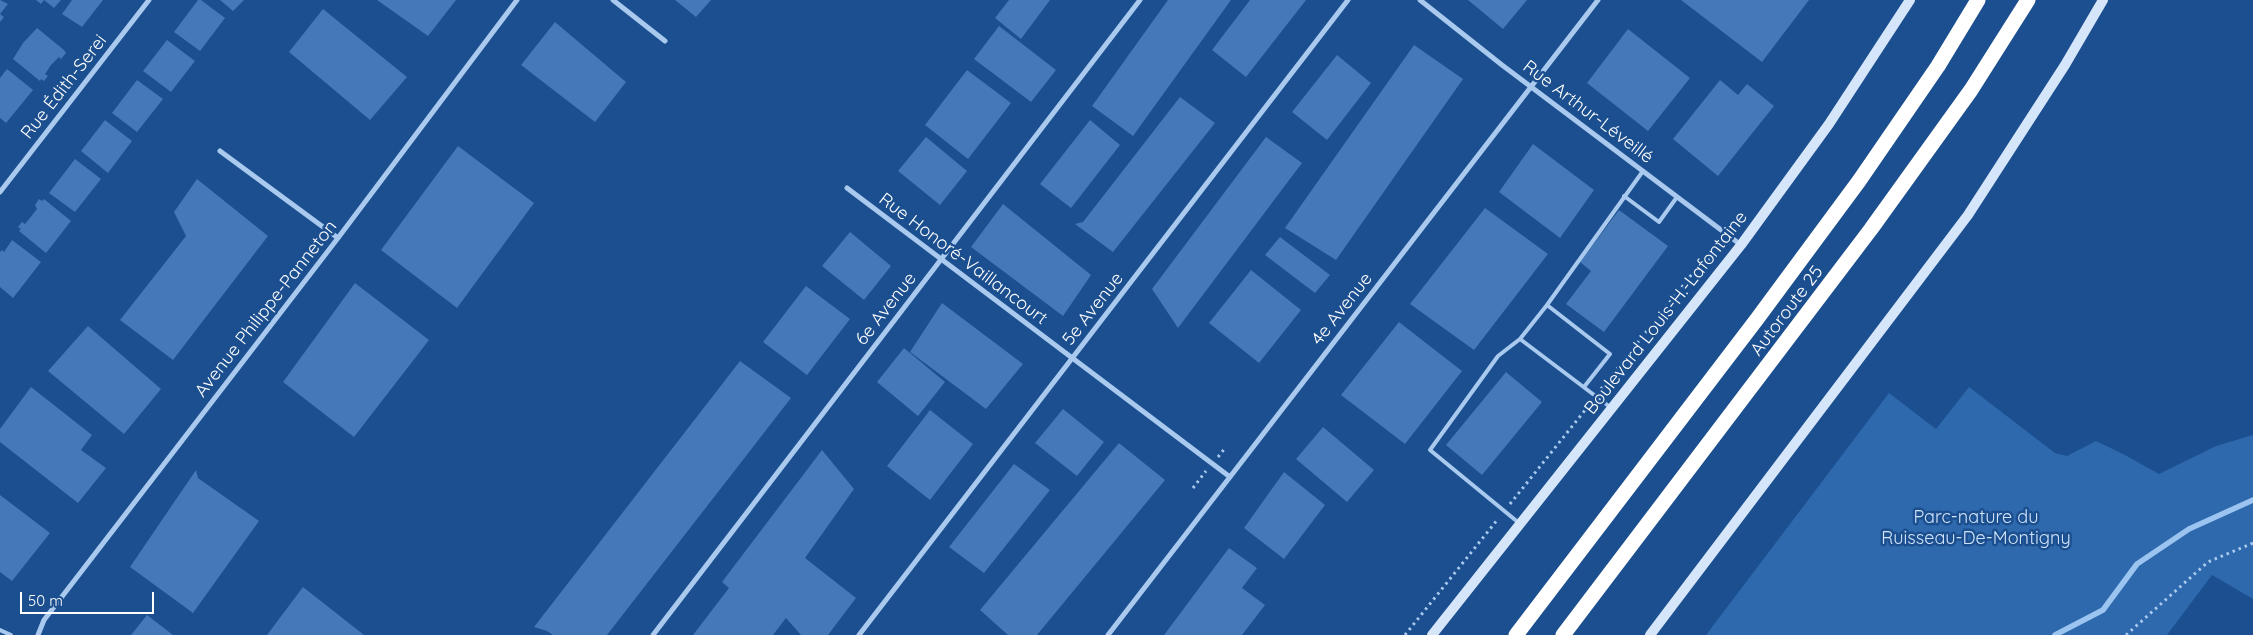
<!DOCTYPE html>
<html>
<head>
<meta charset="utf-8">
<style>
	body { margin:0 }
	#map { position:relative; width:2253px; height:635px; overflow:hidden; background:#1b4f8f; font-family:Quicksand,sans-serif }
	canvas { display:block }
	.scale { position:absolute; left:20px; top:592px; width:134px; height:22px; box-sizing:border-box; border:2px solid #fff; border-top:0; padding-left:6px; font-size:15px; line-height:18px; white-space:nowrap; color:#fff; -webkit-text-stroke:4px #1b4f8f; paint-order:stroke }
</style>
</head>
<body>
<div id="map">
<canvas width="2253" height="635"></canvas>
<div class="scale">50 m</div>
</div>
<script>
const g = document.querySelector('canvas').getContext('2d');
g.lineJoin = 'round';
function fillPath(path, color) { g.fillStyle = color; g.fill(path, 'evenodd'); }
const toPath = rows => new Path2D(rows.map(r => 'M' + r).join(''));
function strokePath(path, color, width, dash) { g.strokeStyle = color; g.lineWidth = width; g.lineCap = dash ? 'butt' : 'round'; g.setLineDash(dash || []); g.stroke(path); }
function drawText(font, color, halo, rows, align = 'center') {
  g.font = font + ' Quicksand,sans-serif'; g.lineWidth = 5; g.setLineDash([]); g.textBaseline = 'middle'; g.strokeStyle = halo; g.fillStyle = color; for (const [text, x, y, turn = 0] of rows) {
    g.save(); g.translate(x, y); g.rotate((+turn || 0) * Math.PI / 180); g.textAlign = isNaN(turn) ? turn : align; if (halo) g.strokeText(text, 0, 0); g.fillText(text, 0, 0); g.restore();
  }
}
const green = toPath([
	[1969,387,2055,453,2067,456,2096,441,2125,455,2159,474,2216,446,2253,435,2253,599,2212,575,2167,635,1706,635,1889,393,1936,429]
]);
const stream = toPath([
	[2055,635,2103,610,2137,564,2189,529,2253,500]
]);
const building = toPath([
	[0,0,8,4,0,14,4,17,0,22],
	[36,0,61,0,54,8,44,0,41,4],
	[72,0,103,0,82,27,62,14],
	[198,0,201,0,225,18,200,51,174,32],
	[220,0,244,0,233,11],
	[377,0,456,0,428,36],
	[675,0,711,0,696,17],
	[1009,0,1050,0,1021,39,995,18],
	[1168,0,1231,0,1133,136,1092,106],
	[1250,0,1306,0,1246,77,1212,50],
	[1468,0,1527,0,1503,29],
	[1681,0,1809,0,1762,62],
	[323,9,407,77,370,120,289,52],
	[555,22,626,82,595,122,521,65],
	[999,26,1056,70,1031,102,974,59],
	[37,28,64,50,66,53,61,59,59,57,51,65,45,74,48,76,44,81,41,79,40,81,13,59,23,43],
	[1628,29,1690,78,1648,131,1587,83],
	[167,40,195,61,171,92,143,71],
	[1414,45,1463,79,1336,260,1285,228],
	[1337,55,1371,83,1327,140,1292,112],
	[7,69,33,90,6,123,0,118,0,78],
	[967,70,1011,103,968,159,925,125],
	[137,80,163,99,137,132,112,113],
	[1720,80,1738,95,1747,84,1774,106,1718,176,1673,139],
	[1180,97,1215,123,1113,252,1075,224,1083,222],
	[105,120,132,141,108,173,81,151],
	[1090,120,1120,145,1071,208,1040,184],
	[926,137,967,171,940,205,898,171],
	[1266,137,1302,163,1178,328,1152,289],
	[1533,144,1594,190,1560,238,1499,192],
	[458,146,534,203,457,308,381,250],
	[75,159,101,179,75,212,49,193],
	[197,179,268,236,173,360,120,320,186,236,174,212],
	[39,199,42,201,44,199,71,221,46,253,19,231,21,229,18,227,22,222,25,224,37,209,35,205],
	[1003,204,1091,275,1063,316,971,247],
	[1485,208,1548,254,1474,350,1410,304],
	[1619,210,1668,246,1604,332,1566,304,1591,271,1580,262],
	[850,232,891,266,864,300,822,266],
	[1280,237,1330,275,1315,293,1265,255],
	[12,240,41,262,13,298,0,287,0,252,2,250,4,252],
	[1251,270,1301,310,1259,363,1209,323],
	[355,283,429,340,354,437,283,382],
	[806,286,850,319,807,375,763,342],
	[942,303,1023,364,986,409,910,352],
	[1399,322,1462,371,1405,444,1341,395],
	[88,326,161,389,124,434,48,371],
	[904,348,945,382,918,416,877,382],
	[740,361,791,398,607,635,553,635,547,631,534,627],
	[1506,372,1542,402,1482,475,1446,445],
	[31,387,92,435,81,450,106,468,78,503,0,442,0,429],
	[1063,409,1104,442,1077,476,1035,443],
	[930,410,973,444,930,500,887,466],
	[1323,427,1374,470,1347,502,1296,459],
	[1119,443,1165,480,1037,635,1008,635,980,610],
	[822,450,854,489,805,558,856,598,828,635,801,635,786,618,773,635,693,635,729,588,722,582],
	[1014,464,1050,490,984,573,949,547],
	[196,470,198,478,259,521,193,613,130,567],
	[1284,472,1325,505,1284,559,1244,528],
	[0,495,50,533,12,581,0,572],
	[1229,548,1257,568,1242,588,1265,605,1242,635,1164,635],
	[303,587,364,635,267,635],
	[147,615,173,635,131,635]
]);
const path = toPath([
	[1601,389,1692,274,1701,263,1713,258],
	[1218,457,1226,447],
	[1193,488,1206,471],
	[1510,504,1590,404],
	[1405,635,1498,519],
	[2126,635,2208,562,2253,543]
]);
const lane = toPath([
	[1624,196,1659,222,1677,197],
	[1547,305,1643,171],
	[1520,339,1610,407],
	[1519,523,1430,450,1498,356,1520,339,1547,305,1610,354,1584,387],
	[0,630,11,635]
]);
const street = toPath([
	[613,0,665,41],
	[1420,0,1502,65,1741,245],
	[220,151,338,238],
	[847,188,1230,477],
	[0,192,149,0],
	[38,635,44,620,338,238,517,0],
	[653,635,1140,0],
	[859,635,1348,0],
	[1108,635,1598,0]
]);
const secondary = toPath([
	[1432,635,1741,245,1829,124,1910,0],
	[1650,635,1968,215,2065,65,2103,0]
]);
const highway = toPath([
	[1516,635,1757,319,1859,181,1938,66,1978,0],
	[1563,635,1871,229,1971,90,2028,0]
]);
const streetNames = [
	["Rue Édith-Serei",64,87,-52],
	["Rue Arthur-Léveillé",1588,112,37],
	["Rue Honoré-Vaillancourt",963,259,37],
	["Avenue Philippe-Panneton",266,309,-52],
	["6e Avenue",886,309,-52],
	["5e Avenue",1093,309,-52],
	["4e Avenue",1342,309,-52],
	["Autoroute 25",1787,311,-53],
	["Boulevard Louis-H.-Lafontaine",1666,313,-52]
];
const parkNames = [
	["Parc-nature du",1976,518],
	["Ruisseau-De-Montigny",1976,539]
];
fillPath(green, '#2e69ad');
strokePath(stream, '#9cc4f0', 5.5);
fillPath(building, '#4478b7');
strokePath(path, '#a9c9ee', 3, [2.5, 4]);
strokePath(lane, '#a9c9ee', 4);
strokePath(street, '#a9c9ee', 5);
strokePath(secondary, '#d6e6fa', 10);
strokePath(highway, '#fff', 15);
drawText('18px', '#fff', '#1b4f8f', streetNames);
drawText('18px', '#cfe3fa', '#1b4f8f', parkNames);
</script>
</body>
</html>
